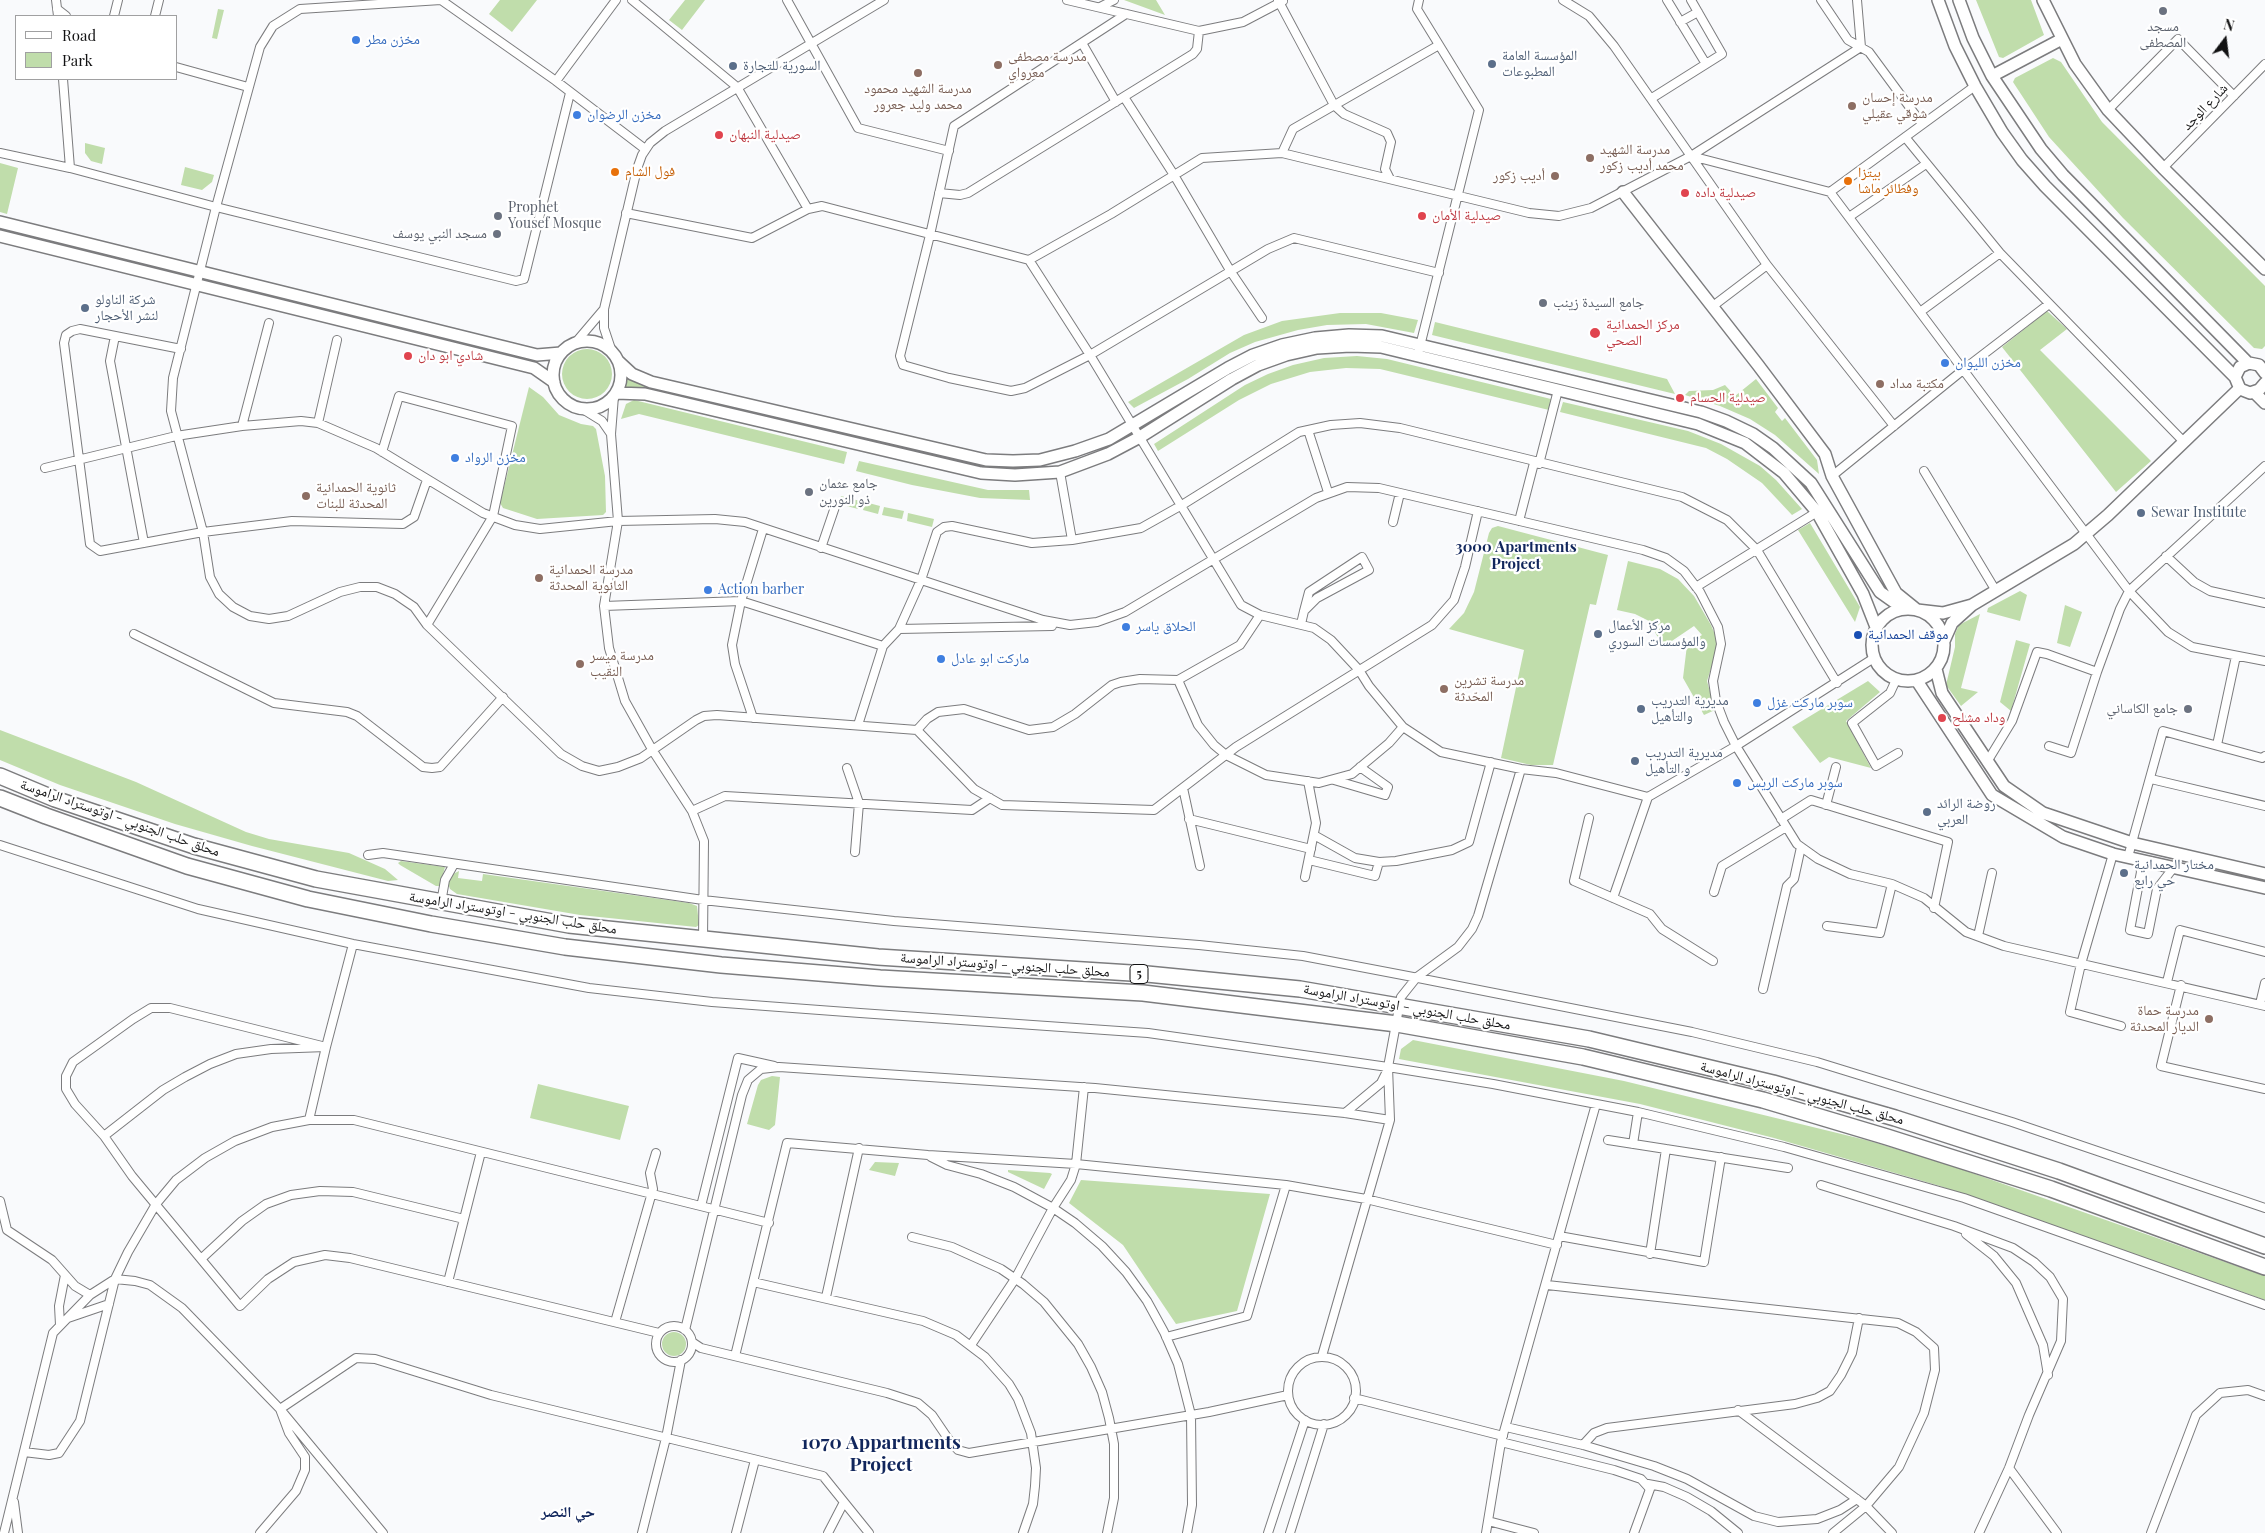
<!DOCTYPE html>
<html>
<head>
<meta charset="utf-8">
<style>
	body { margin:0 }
	#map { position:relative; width:2265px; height:1533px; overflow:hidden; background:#f9fafc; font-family:"Playfair Display",serif }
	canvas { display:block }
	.legend { position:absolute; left:15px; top:15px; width:162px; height:65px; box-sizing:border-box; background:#fff; border:1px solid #a0a0a1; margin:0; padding:6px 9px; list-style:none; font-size:15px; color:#121213 }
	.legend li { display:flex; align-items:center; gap:10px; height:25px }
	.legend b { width:25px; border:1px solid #a0a0a1 }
	.north { position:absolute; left:2200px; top:15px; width:50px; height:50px; -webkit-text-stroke:4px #fff; paint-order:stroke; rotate:15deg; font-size:14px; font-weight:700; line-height:20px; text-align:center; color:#121213 }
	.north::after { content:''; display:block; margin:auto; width:18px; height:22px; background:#121213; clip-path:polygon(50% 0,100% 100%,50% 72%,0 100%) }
</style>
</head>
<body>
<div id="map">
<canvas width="2265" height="1533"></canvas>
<ul class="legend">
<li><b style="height:6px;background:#fff"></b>Road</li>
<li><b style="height:14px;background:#c0ddab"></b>Park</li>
</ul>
<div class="north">N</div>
</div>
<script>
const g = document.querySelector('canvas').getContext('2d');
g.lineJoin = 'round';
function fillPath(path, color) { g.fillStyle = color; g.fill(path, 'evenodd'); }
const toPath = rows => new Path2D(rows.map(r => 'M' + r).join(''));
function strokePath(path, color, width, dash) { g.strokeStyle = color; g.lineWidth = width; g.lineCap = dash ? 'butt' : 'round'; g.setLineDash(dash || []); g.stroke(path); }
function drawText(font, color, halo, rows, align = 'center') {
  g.font = font + ' "Playfair Display","Noto Naskh Arabic",serif'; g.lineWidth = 4.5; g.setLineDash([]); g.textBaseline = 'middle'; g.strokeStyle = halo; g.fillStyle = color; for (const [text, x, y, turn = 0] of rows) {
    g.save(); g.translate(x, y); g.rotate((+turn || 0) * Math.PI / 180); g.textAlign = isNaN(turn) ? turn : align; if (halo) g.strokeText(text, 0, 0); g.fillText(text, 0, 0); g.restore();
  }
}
const green = toPath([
	[500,0,537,0,512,32,489,14],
	[685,0,705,0,682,30,669,20],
	[1124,0,1156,0,1165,15],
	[1976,0,2031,0,2044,35,2003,58,1999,57],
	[218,9,224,10,217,39,212,38],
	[2053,58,2061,62,2102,122,2265,286,2265,346,2262,349,2254,348,2123,218,2049,137,2013,82,2015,78],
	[85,143,105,148,102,164,91,161,85,153],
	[0,163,18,168,7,214,0,212],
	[185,167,214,175,212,182,202,190,181,185],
	[2047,311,2067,329,2040,350,2151,461,2116,492,2002,347],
	[1340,313,1381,313,1418,320,1414,333,1366,324,1327,325,1298,330,1255,342,1230,353,1188,379,1134,408,1128,402,1244,335,1282,321],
	[1435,322,1667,379,1675,394,1432,335],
	'562 374a25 25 0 1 1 50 0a25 25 0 1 1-50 0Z',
	[1357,356,1387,359,1551,399,1549,410,1380,369,1346,368,1310,372,1271,384,1239,400,1158,451,1154,444,1245,385,1268,374,1293,365,1324,358],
	[628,378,647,388,624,390],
	[1756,379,1778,408,1775,412,1782,421,1785,418,1817,460,1819,474,1775,435,1750,419,1720,406,1685,395,1689,391,1713,390,1725,385,1735,396],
	[529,387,543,397,559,415,581,424,593,426,596,429,605,476,606,512,603,515,537,519,503,508,500,503],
	[634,400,847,452,844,464,639,414,621,419,626,404],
	[1563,402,1688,431,1721,444,1760,466,1776,480,1802,509,1792,515,1762,483,1727,459,1706,448,1560,412],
	[859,461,988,490,1029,490,1030,500,980,498,912,485,856,471],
	[841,496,860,501,858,509,839,504],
	[865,502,880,506,878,514,863,510],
	[884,507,904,511,902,519,882,515],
	[908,513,934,519,932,527,907,521],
	[1810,523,1860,607,1855,622,1798,530],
	[1498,526,1608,555,1596,605,1590,604,1553,765,1531,765,1501,758,1524,650,1449,629,1464,613,1474,592,1489,533,1492,528],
	[1628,561,1660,569,1678,579,1694,596,1711,625,1717,639,1715,656,1707,681,1715,710,1704,715,1683,678,1687,645,1702,635,1694,626,1663,647,1649,621,1635,614,1617,610],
	[2020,591,2027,595,2020,621,1987,612,1988,608],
	[2065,605,2082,612,2070,647,2057,643],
	[1980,614,1961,688,1978,692,1961,706,1946,685,1955,647,1955,634,1959,625],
	[2016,640,2030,644,2011,711,2000,702],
	[1868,681,1880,692,1846,721,1871,768,1829,757,1820,763,1792,727],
	[0,730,136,782,246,832,269,839,349,853,385,869,398,880,388,881,252,846,175,824,60,785,0,760],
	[401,861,445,867,440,886,436,886,400,865,398,863],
	[459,871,458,878,482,881,483,874,689,903,697,906,699,925,696,927,580,915,457,894,450,889,448,883,449,876],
	[1413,1040,1624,1081,1866,1140,1938,1161,2265,1276,2265,1300,1940,1186,1774,1138,1640,1104,1399,1059,1401,1049],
	[772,1076,780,1077,775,1125,769,1130,747,1124,758,1085,761,1080],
	[538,1084,629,1106,620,1140,530,1118],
	[875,1162,899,1163,895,1176,869,1170],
	[1008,1170,1050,1173,1052,1174,1044,1189,1008,1172],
	[1081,1180,1270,1194,1237,1311,1176,1324,1123,1245,1069,1203],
	'662 1344a12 12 0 1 1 24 0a12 12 0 1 1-24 0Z'
]);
const street = toPath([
	[56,0,58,16],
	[632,0,737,87,808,209],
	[787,0,858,128,949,151],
	[1067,0,1199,31,1243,22,1283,1],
	[1278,0,1334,105,1344,114,1387,133,1391,142,1385,169,1390,179],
	[1419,0,1417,9,1479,110,1419,350],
	[1563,0,1589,16,1614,46,1767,265,1894,426],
	[1667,0,1706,64],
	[1821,0,1848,40,1869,52,1922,124],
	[1100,7,1114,0],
	[57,9,66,16],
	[1126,14,954,126,930,235,900,356,903,365,949,378,1011,391,1025,388,1090,355,1268,249,1294,238,1439,273],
	[114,16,118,0],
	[155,16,159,0],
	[1680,22,1698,12],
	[1082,43,1116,102],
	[176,67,248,87],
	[63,79,70,168],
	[556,81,616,0],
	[1124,97,1174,175,1231,272,1262,318],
	[1652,98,1722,54,1691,0],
	[2108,110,2178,39,2234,96],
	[1905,137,2000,253,2184,442],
	[645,149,556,81,441,0,300,9,273,26,260,47,216,207,173,378,171,411,203,532,210,577,219,594,233,607,250,616,269,619,288,616,340,592,360,587,377,587,395,594,414,607,427,625,561,754,582,766,599,771,618,767,641,758,696,720,704,716,717,715,917,730,927,719,938,712,964,709,1029,730,1053,727,1075,714,1112,685,1121,682,1140,679,1178,680,1240,645,1260,615],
	[0,153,70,168,216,207,516,281,524,279,570,93],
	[1282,153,1293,129,1439,45],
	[1691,156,1861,47,1857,0],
	[2163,168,2265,64],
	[1830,192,1975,86],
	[939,193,960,195,968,193,1193,54,1197,49,1199,31],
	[626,213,752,238,808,209,822,206,1029,260,1090,355,1241,605,1260,615,1314,628,1331,640,1359,670,1369,686,1403,727,1441,752,1521,769,1556,773,1648,797],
	[1849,217,1926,164],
	[1029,260,1111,214,1202,158,1282,153,1529,213,1559,216,1591,208,1691,156,1830,192,2129,591,2168,632,2192,647,2265,661],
	[1713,306,1767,265],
	[1920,312,2000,253],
	[115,336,110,361,144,543],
	[576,342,604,309],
	[181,349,80,329,72,331,66,335,64,343,90,544,100,551,203,532,292,521,403,524,414,517,427,480],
	[612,352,604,328,604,309,637,169,642,155,650,143,665,131,884,0],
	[614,396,611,434,618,521,604,606,609,648,625,701,653,751,692,811,704,841,703,940],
	[581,408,602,421,611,434],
	[318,423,337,340],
	[242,426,269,323],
	[1308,430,1328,492],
	[382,452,399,396,512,426,493,516,427,625],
	[1539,464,1558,390],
	[45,468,176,436,242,426,301,421,318,423,376,448,483,513,515,525,540,529,618,521,715,519,745,522,1043,620,1070,625,1097,622,1125,612,1316,498,1347,487,1379,488,1643,550,1666,558,1684,571,1700,592,1718,627,1721,644,1713,681,1716,701,1724,722,1736,746,1797,844,1818,859,1850,874,1892,884,1924,898,1966,932,2004,946,2265,1006],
	[1924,471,1996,591],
	[1060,472,1072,540],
	[1832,476,1963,370,2049,304],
	[1519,521,1534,463],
	[1393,522,1400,493],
	[821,548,835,507],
	[2166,556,2194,582,2210,591,2265,603],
	[1696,587,1817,512],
	[604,606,741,601,883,646],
	[1301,624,1304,611,1317,598,1369,570,1362,557,1309,592,1304,611],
	[899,629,1052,626],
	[134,634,274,703,347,712,357,716,423,767,432,768,440,767,503,697],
	[1178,680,1198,725,1214,745,1226,755,1266,775,1319,783,1352,774,1389,743,1403,727],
	[1896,680,1890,693,1852,723,1876,766,1898,753],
	[753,718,735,664,732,645,741,601,763,529],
	[858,725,883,646,899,629,921,580,937,532,944,527,952,526,1032,543,1072,540,1141,528,1182,505,1299,432,1331,425,1360,423,1400,428,1682,497,1727,520,1757,550,1837,683],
	[917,730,974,789,1002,805,1154,810,1236,747,1432,625,1454,600,1465,567,1478,511],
	[2217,745,2236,656],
	[2049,746,2071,753,2097,672,2120,609,2129,591,2265,466],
	[1987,762,2012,721,2037,652,2047,654,2097,672],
	[847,768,859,803,855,852],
	[2151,779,2265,806],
	[1334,780,1385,795,1388,787,1360,767],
	[1183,788,1200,866],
	[1826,805,1836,767],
	[692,811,725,796,972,810,990,798],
	[1589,818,1574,881,1650,914,1662,929,1713,961],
	[1189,819,1311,849],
	[1781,819,1811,800,1948,842,1934,908],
	[1314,835,1355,858,1379,862,1396,861,1452,850,1469,842,1491,762],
	[0,845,198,909,353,944,589,988,712,1002,860,1013,1148,1033,1388,1067,1493,1084,1638,1112,1784,1147,1964,1198,2265,1305],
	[2113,854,2081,964,2070,1012,2121,1026],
	[368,855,383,853,703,900,894,921,1199,945,1303,956,1413,977,1692,1032,1817,1062,2012,1122,2265,1208],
	[2128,857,2163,731,2262,758,2265,756],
	[1309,860,1375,876,1379,862],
	[2139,860,2141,872,2130,930,2148,934,2157,889,2174,867],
	[1305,877,1316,823,1308,781],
	[1714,892,1722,866,1786,827],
	[442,897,445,880,454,864],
	[1613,898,1648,797,1736,746,1874,658],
	[1827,926,1880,933,1892,884],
	[1978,936,1992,873],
	[353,944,326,1047,170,1008,151,1008,133,1019,73,1062,66,1076,66,1089,75,1104,104,1136,132,1176,240,1306,268,1279,294,1262,325,1255,350,1258,659,1333],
	[2167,982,2180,930,2265,952],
	[2181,985,2161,1066,2265,1089],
	[1763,989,1787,886,1794,879,1801,847],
	[2260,1004,2265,983],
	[1345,1113,1381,1083,1387,1071],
	[104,1136,163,1090,185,1077,210,1064,236,1054,271,1049,326,1047,309,1120],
	[1608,1140,1788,1168],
	[1633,1144,1638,1112],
	[931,1157,947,1165,981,1174,1014,1187,1053,1208,1075,1223,1102,1246,1126,1272,1147,1301,1164,1332,1178,1364,1191,1415,1192,1505,1187,1533],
	[1821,1185,1954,1226,2013,1248,2034,1262,2050,1277,2063,1299,2061,1341,2029,1415,2009,1468,1979,1533],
	[0,1201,7,1230,52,1260,75,1286,90,1295],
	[701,1206,738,1058,774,1066],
	[1966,1234,1994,1256,2016,1283,2043,1345,2048,1375],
	[1559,1236,1704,1262,1721,1157],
	[912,1237,952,1247,1001,1269,1023,1284,1044,1302,1078,1344,1091,1367,1102,1392,1109,1418,1114,1444,1114,1498,1107,1533],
	[1650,1254,1666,1149],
	[201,1259,242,1221,266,1204,291,1195,320,1191,353,1192,464,1219],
	[448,1282,481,1152],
	[753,1282,923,1321,956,1335,985,1357,1009,1384,1018,1399,1031,1433,1036,1468,1035,1486,1033,1504,1023,1533],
	[1547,1285,1898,1323,1916,1332,1934,1348,1935,1370,1924,1413,1899,1467,1866,1506,1833,1533],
	[826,1297,859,1148],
	[68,1318,109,1304],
	[615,1322,653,1189,650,1173,656,1153],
	[60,1325,59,1306,65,1275],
	'656 1344a18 18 0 1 1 36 0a18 18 0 1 1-36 0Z',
	[685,1330,742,1095,748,1080,761,1069,779,1067,1095,1088,1345,1113,1390,1120],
	[1166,1337,1247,1316,1286,1185],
	[692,1342,701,1348,887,1393,918,1403,932,1415,949,1440,958,1450,969,1453,1209,1412,1288,1395],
	[971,1345,1015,1279,1053,1208,1071,1180,1076,1164,1084,1087],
	[735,1356,787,1143,928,1155,1076,1164,1286,1185,1366,1199,1557,1245],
	[1322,1356,1390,1120,1388,1067,1401,997,1417,977,1458,947,1472,929,1478,916,1521,769],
	'1288 1391a34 34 0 1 1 68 0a34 34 0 1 1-68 0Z',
	[1354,1398,1503,1436],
	[1738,1410,1866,1506,1892,1533],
	[1506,1427,1583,1445,1654,1466,1687,1479,1754,1516,1778,1522,1817,1519,1840,1510,1857,1499],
	[1501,1442,1614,1470,1641,1479,1650,1489,1634,1533],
	[1583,1445,1594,1433,1607,1428,1795,1404,1817,1398,1830,1391,1841,1375,1852,1353,1859,1318],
	[24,1452,49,1455,59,1453,80,1421,115,1279,128,1252,156,1204,176,1180,205,1158,235,1141,272,1127,309,1120,354,1120,769,1223],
	[2009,1468,2057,1533],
	[1648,1484,1664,1487,1687,1497,1711,1511,1738,1533],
	[14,1502,18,1533],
	[1488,1521,1534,1533],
	[4,1533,53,1333,90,1295,115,1279,135,1281,150,1285,182,1308,280,1409,383,1533],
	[260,1533,296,1491,305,1470,305,1457,289,1433,280,1409,356,1358,375,1359,491,1395,823,1476,869,1533],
	[642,1533,666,1438,681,1360],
	[736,1533,755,1460],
	[828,1533,844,1502],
	[1268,1533,1305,1420],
	[1290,1533,1324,1424],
	[1486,1533,1501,1442,1596,1104],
	[2151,1533,2196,1415,2220,1393,2248,1390,2265,1396]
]);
const secondary = toPath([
	[1938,0,1955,46,1975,86,2002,132,2022,160,2045,186,2235,377],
	[1959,0,1973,38,1992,76,2041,149,2063,175,2248,363],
	[2043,0,2075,64,2108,110,2163,168,2265,269],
	[1992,76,2062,39],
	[1623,192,1758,365,1825,454,1832,476,1896,593,1917,610,1943,613,1972,605],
	[0,222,537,355,561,353],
	[0,236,534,368,554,382],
	'553 375a34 34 0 1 1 68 0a34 34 0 1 1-68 0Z',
	[618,361,632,374,651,382,986,460,1013,461,1040,460,1075,451,1109,439,1228,368,1253,355,1282,345,1315,338,1349,335,1382,336,1701,412,1726,421,1753,434,1773,448,1811,483,1880,592,1904,609],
	[2265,373,2259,365,2249,363,2240,367,2235,377,2240,389,2250,393,2259,390,2265,383],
	[2254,392,2265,403],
	[616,393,645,394,981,473,1015,475,1060,472,1108,454,1140,437,1232,379,1258,365,1286,355,1317,348,1350,346,1381,347,1698,424,1745,443,1784,473,1817,512,1863,594,1876,627],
	'1872 645a36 36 0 1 1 72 0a36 36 0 1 1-72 0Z',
	[1944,641,1952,623,1972,605,2074,544,2108,515,2240,388],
	[1936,669,1942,693,2004,786,2043,813,2132,843,2265,874],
	[1917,681,1992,795,2063,837,2113,854,2265,888]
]);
const highway = toPath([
	[0,776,55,799,194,846,316,879,569,925,878,957,1147,974,1300,989,1589,1039,1773,1083,1895,1118,2059,1171,2265,1246],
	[0,798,46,816,187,866,308,899,431,924,565,947,721,965,880,978,1143,993,1397,1024,1583,1057,1763,1100,1887,1137,2051,1189,2265,1267]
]);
const markers = [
	[2163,11,5,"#6b7280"],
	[356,40,5,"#3f7fe0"],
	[1492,64,5,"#5c6f8a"],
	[998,65,5,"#8d6e63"],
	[733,66,5,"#5c6f8a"],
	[918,73,5,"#8d6e63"],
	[1852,106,5,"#8d6e63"],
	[577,115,5,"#3f7fe0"],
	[719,135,5,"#e0444e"],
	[1590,158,5,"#8d6e63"],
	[615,172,5,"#e8710a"],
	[1555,176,5,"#8d6e63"],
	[1848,181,5,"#e8710a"],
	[1685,193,5,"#e0444e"],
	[498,216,5,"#6b7280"],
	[1422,216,5,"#e0444e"],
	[497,234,5,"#6b7280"],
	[1543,303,5,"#6b7280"],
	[85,308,5,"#5c6f8a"],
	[1595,333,6,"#e0444e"],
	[408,356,5,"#e0444e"],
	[1945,363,5,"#3f7fe0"],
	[1880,384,5,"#8d6e63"],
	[1680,398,5,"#e0444e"],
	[455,458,5,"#3f7fe0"],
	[809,492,5,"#6b7280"],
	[306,496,5,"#8d6e63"],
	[2141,513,5,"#5c6f8a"],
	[539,578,5,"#8d6e63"],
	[708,590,5,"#3f7fe0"],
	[1126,627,5,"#3f7fe0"],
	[1598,634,5,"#5c6f8a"],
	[1858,635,5,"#1a4fb4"],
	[941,659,5,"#3f7fe0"],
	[580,664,5,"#8d6e63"],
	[1444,689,5,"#8d6e63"],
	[1757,703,5,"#3f7fe0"],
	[1641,709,5,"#5c6f8a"],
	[2188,709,5,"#6b7280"],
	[1942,718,5,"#e0444e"],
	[1635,761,5,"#5c6f8a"],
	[1737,783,5,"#3f7fe0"],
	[1927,812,5,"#5c6f8a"],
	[2124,873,5,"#5c6f8a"],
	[2209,1019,5,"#8d6e63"]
];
const shields = [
	[1139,974,18]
];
const shieldNames = [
	["5",1139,974]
];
const worshipNames = [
	["مسجد",2163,27,"center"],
	["المصطفى",2163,43,"center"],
	["Prophet",508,208],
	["Yousef Mosque",508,224],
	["مسجد النبي يوسف",487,234,"right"],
	["جامع السيدة زينب",1553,303],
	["جامع عثمان",819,484],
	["ذو النورين",819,500],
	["جامع الكاساني",2178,709,"right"]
];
const shopNames = [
	["مخزن مطر",366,40],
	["مخزن الرضوان",587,115],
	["مخزن الليوان",1955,363],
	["مخزن الرواد",465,458],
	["Action barber",718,590],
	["الحلاق ياسر",1136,627],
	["ماركت ابو عادل",951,659],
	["سوبر ماركت غزل",1767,703],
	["سوبر ماركت الريس",1747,783]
];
const serviceNames = [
	["المؤسسة العامة",1502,56],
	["المطبوعات",1502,72],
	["السورية للتجارة",743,66],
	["شركة الناولو",95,300],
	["لنشر الأحجار",95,316],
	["Sewar Institute",2151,513],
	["مركز الأعمال",1608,626],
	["والمؤسسات السوري",1608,642],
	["مديرية التدريب",1651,701],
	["والتأهيل",1651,717],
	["مديرية التدريب",1645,753],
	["و التأهيل",1645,769],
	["روضة الرائد",1937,804],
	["العربي",1937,820],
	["مختار الحمدانية",2134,865],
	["حي رابع",2134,881]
];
const educationNames = [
	["مدرسة مصطفى",1008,57],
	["معرواي",1008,73],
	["مدرسة الشهيد محمود",918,89,"center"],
	["محمد وليد جعرور",918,105,"center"],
	["مدرسة إحسان",1862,98],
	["شوقي عقيلي",1862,114],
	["مدرسة الشهيد",1600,150],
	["محمد أديب زكور",1600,166],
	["أديب زكور",1545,176,"right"],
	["مكتبة مداد",1890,384],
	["ثانوية الحمدانية",316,488],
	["المحدثة للبنات",316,504],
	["مدرسة الحمدانية",549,570],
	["الثانوية المحدثة",549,586],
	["مدرسة ميسر",590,656],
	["النقيب",590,672],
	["مدرسة تشرين",1454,681],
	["المحّدثة",1454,697],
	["مدرسة حماة",2199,1011,"right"],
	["الديار المحدثة",2199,1027,"right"]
];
const streetNames = [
	["شارع الوجد",2205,107,-46],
	["محلق حلب الجنوبي - اوتوستراد الراموسة",120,818,19],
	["محلق حلب الجنوبي - اوتوستراد الراموسة",513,913,9],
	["محلق حلب الجنوبي - اوتوستراد الراموسة",1005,965,4],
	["محلق حلب الجنوبي - اوتوستراد الراموسة",1407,1007,10],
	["محلق حلب الجنوبي - اوتوستراد الراموسة",1802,1093,15]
];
const healthNames = [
	["صيدلية النبهان",729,135],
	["صيدلية داده",1695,193],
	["صيدلية الأمان",1432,216],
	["مركز الحمدانية",1606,325],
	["الصحي",1606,341],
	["شادي ابو دان",418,356],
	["صيدلية الحسام",1690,398],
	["وداد مشلح",1952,718]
];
const foodNames = [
	["فول الشام",625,172],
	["بيتزا",1858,173],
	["وفطائر ماشا",1858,189]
];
const transitNames = [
	["موقف الحمدانية",1868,635]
];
const neighbourhoodNames = [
	["3000 Apartments",1516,547],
	["Project",1516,564],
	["حي النصر",568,1512]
];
const districtNames = [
	["1070 Appartments",881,1443],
	["Project",881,1465]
];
fillPath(green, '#c0ddab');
strokePath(street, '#7c7c7e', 10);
strokePath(secondary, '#7c7c7e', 14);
strokePath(highway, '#7c7c7e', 18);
strokePath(street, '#fff', 8);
strokePath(secondary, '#fff', 11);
strokePath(highway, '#fff', 15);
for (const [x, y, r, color] of markers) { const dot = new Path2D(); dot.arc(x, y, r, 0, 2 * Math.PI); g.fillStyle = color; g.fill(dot); strokePath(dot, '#fff', 2); }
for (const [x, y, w] of shields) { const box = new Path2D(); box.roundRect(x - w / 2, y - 9.5, w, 19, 4); g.fillStyle = '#fff'; g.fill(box); strokePath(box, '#121213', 1); }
drawText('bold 12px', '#121213', null, shieldNames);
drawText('14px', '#5b616d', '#fff', worshipNames, 'left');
drawText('14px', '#366cbe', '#fff', shopNames, 'left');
drawText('14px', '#4e5e75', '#fff', serviceNames, 'left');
drawText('14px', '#785e54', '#fff', educationNames, 'left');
drawText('14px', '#121213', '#fff', streetNames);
drawText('14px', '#be3a42', '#fff', healthNames, 'left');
drawText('14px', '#c56008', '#fff', foodNames, 'left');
drawText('14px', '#164399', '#fff', transitNames, 'left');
drawText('bold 15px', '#11265c', '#fff', neighbourhoodNames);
drawText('bold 19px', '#11265c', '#fff', districtNames);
</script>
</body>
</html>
